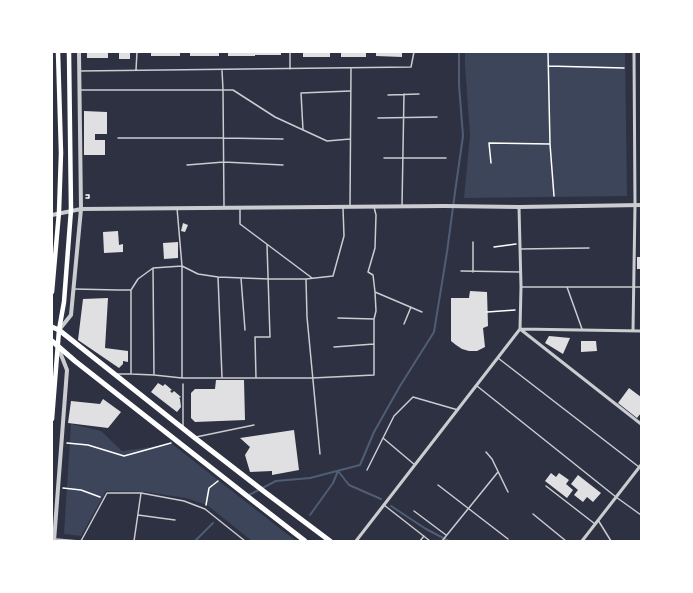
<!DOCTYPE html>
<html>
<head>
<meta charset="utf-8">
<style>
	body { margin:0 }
	#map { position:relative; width:693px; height:593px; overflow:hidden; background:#2d3142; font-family:"Source Sans 3",sans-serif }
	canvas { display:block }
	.frame { position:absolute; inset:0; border:53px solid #fff; pointer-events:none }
</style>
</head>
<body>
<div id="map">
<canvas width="693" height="593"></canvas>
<div class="frame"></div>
</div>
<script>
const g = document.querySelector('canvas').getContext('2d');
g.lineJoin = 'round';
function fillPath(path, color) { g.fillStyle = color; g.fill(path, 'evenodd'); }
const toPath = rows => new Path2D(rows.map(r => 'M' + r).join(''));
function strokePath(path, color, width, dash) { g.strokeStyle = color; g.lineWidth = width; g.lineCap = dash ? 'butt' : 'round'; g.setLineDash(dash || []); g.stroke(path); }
const green = toPath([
	[465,52,625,52,627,196,464,198,470,135,465,67],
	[71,424,101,431,122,451,172,444,296,541,252,541,207,505,186,498,146,492,106,491,81,536,64,534]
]);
const stream = toPath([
	[247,496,276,481,310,478,360,465,374,432,400,386,434,332,447,252,456,185,463,136,459,85,459,52],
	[391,506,426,529,449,541],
	[310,515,333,483,338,471,349,485,381,499],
	[195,541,213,523]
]);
const building = toPath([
	[87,52,108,52,108,58,87,58],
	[119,52,130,52,130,59,119,59],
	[151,52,180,52,180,56,151,56],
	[190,52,219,52,219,56,190,56],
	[228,52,281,52,281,55,255,55,255,56,228,56],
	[303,52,330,52,330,57,303,57],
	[341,52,366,52,366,57,341,57],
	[376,52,402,52,402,57,376,56],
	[84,111,107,112,107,134,95,134,95,140,105,140,105,155,84,155],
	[183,223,188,225,185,232,181,231],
	[118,231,119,245,123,244,123,252,104,253,103,232],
	[178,242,178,258,164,259,163,243],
	[637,257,641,257,641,269,637,269],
	[470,291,487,292,488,326,483,328,485,347,477,351,469,351,462,349,456,345,451,341,451,298,469,298],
	[108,298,105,348,128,351,128,362,123,361,123,364,119,368,78,340,83,299],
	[549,336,570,338,563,354,545,343],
	[581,341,596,341,597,351,581,352],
	[216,380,244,380,245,420,195,422,191,418,191,393,195,389,215,389],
	[158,383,163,386,165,384,172,390,170,391,172,393,174,391,181,397,179,398,180,399,181,407,177,412,151,392],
	[629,388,641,397,641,413,637,418,618,403],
	[103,399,121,412,108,428,68,423,71,401,100,404],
	[294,430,299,470,272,475,272,471,250,472,245,455,250,447,240,438],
	[551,473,556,477,559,473,569,480,566,484,573,490,567,498,545,481],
	[578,475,601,493,593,502,587,497,583,502,574,495,578,490,571,484]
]);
const path = toPath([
	[548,52,550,144,554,196],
	[548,66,624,68],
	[491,163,489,143,550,144],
	[86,195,89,195,89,198,86,198],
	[494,247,516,244],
	[487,312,515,310],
	[67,443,88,445,124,456,171,443],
	[63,488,81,490,100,497],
	[206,505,209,488,218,481]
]);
const service = toPath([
	[290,52,290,69],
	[136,70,137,52],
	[222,70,223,90,224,207],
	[80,71,411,67,414,52],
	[80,90,233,90,275,117,327,141,350,139],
	[388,95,419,94],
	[378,118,437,117],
	[303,130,301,93,350,91],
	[118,138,224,138,283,139],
	[384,158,446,158],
	[187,165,224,162,283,165],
	[402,206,404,94],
	[350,207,351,69],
	[240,209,240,224,312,278],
	[520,249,589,248],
	[182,266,198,274,218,277,269,279,306,279,333,276,344,236,343,208],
	[461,271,521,272],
	[473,272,473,242],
	[218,277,222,377],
	[241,278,245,330],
	[306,279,307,317,320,454],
	[521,287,641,287],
	[567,287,582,329],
	[74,289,118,290,131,290,138,279,153,268,182,266],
	[375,292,422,312],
	[338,318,374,319],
	[404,324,411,307],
	[334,347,374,344],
	[498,358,639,467],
	[116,374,131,374,131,290],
	[131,374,154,375,153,268],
	[154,375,182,378,182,266,177,208],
	[182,378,312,378,374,375,374,319,376,311,375,292,373,275,368,272,375,248,376,215,374,207],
	[256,378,255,337,270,337,267,245],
	[183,384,183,427],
	[477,386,616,497,641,515],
	[196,437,254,425],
	[486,452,492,459,508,492],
	[415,465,383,438,394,416,413,397,458,410],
	[367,470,383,438],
	[438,485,508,539],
	[546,486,595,524],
	[384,505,430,541],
	[414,511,446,535],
	[533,514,566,541],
	[138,515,175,520],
	[598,520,611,541],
	[56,539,79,541],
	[81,541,107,493,141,493,184,501,205,509,245,541],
	[134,541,141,493],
	[420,541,424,536],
	[442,541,498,472]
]);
const minor = toPath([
	[520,329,641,424],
	[520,329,641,331],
	[633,331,635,205,634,52],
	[356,541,520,329,521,287,519,207],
	[582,541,641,465]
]);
const tertiary = toPath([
	[52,215,81,209,445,206,519,207,641,205],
	[59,330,71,315,81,209,79,52],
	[54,541,67,370,58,347]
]);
const secondary = toPath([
	[52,292,59,212,61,153,58,52],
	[52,419,59,330,64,302,71,210,69,52]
]);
const primary = toPath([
	[52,327,59,330,195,438,266,493,330,541],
	[52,341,75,361,256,503,305,541]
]);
fillPath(green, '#3c4559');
strokePath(stream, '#4f5d75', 2);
fillPath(building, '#e0e0e3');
strokePath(path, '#fff', 1.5);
strokePath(service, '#caccd0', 1.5);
strokePath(minor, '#caccd0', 3);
strokePath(tertiary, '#caccd0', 4);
strokePath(secondary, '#fff', 4.5);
strokePath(primary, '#fff', 5);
</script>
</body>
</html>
